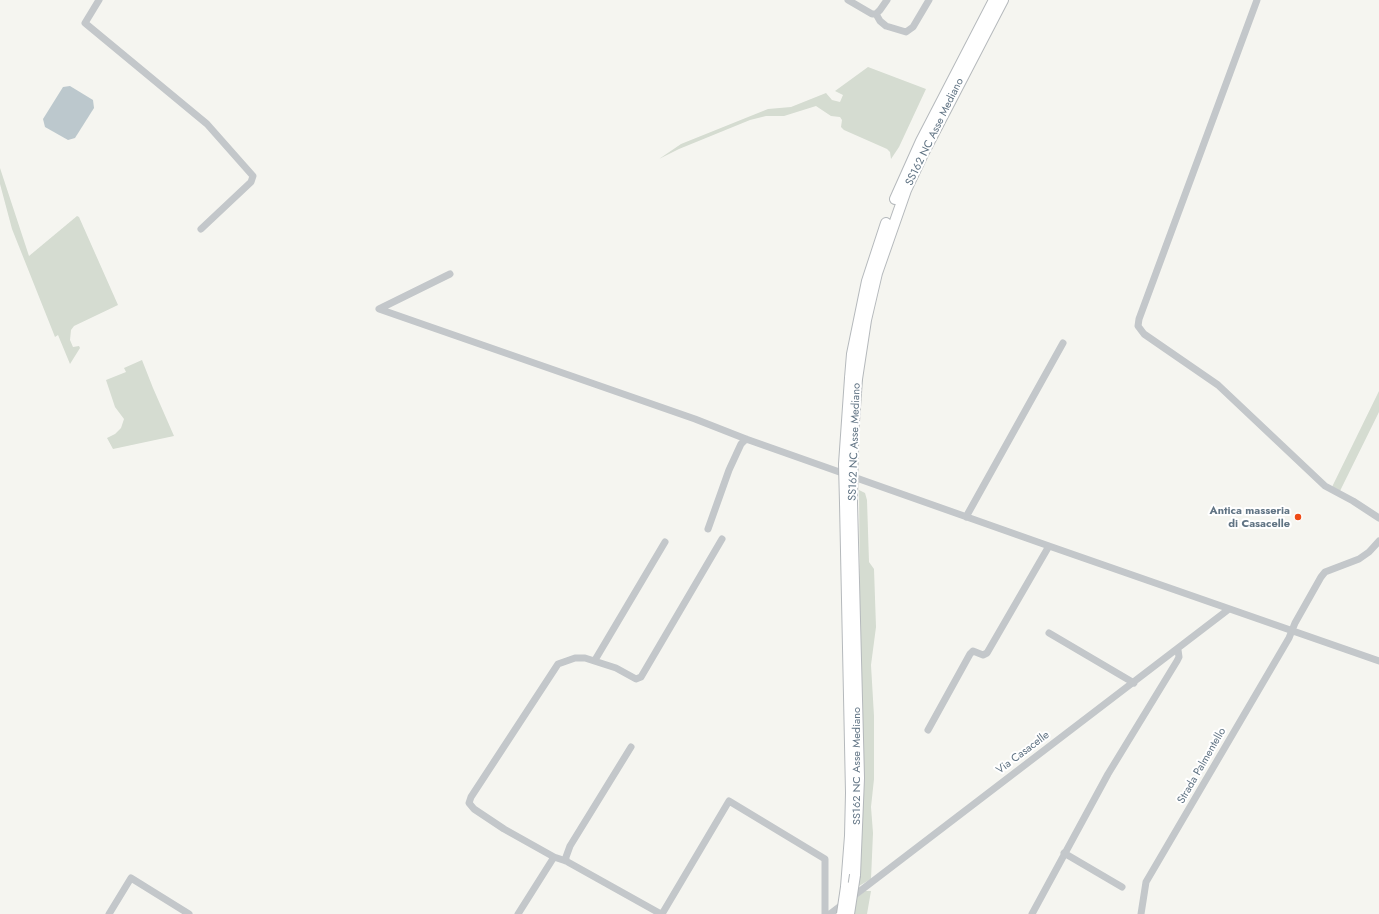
<!DOCTYPE html>
<html>
<head>
<meta charset="utf-8">
<style>
	body { margin:0 }
	canvas { display:block; background:#f5f5f0 }
</style>
</head>
<body>
<canvas width="1379" height="914"></canvas>
<script>
const g = document.querySelector('canvas').getContext('2d');
g.lineJoin = 'round';
function fillPath(path, color) { g.fillStyle = color; g.fill(path, 'evenodd'); }
const toPath = rows => new Path2D(rows.map(r => 'M' + r).join(''));
function strokePath(path, color, width, dash) { g.strokeStyle = color; g.lineWidth = width; g.lineCap = dash ? 'butt' : 'round'; g.setLineDash(dash || []); g.stroke(path); }
function drawText(font, color, halo, rows, align = 'center') {
  g.font = font + ' Jost,sans-serif'; g.lineWidth = 4; g.setLineDash([]); g.textBaseline = 'middle'; g.strokeStyle = halo; g.fillStyle = color; for (const [text, x, y, turn = 0] of rows) {
    g.save(); g.translate(x, y); g.rotate((+turn || 0) * Math.PI / 180); g.textAlign = isNaN(turn) ? turn : align; if (halo) g.strokeText(text, 0, 0); g.fillText(text, 0, 0); g.restore();
  }
}
const green = toPath([
	[868,67,926,89,899,147,891,159,890,152,887,149,844,130,841,127,842,120,840,117,831,116,816,106,784,116,766,116,750,120,679,149,659,159,681,144,768,109,791,107,826,93,832,100,840,102,843,95,835,91],
	[0,168,29,256,77,216,79,217,118,305,74,326,71,330,70,340,73,347,79,346,80,348,70,364,58,335,55,337,12,229,0,184],
	[142,360,153,388,174,436,113,449,107,438,115,434,121,428,124,419,115,407,106,380,126,372,124,368],
	[1379,391,1379,412,1339,493,1331,489],
	[859,490,865,493,867,500,869,562,874,569,876,627,871,665,874,716,874,779,871,807,873,833,871,879,859,886,862,834],
	[865,891,871,891,867,914,854,914,856,898]
]);
const water = toPath([
	[70,86,93,100,94,108,75,138,68,140,45,127,43,119,63,87]
]);
const minor = toPath([
	[99,0,85,23,207,124,253,176,251,182,201,229],
	[848,0,872,14,876,14,880,10,887,0],
	[1257,0,1139,319,1138,326,1144,334,1218,385,1325,486,1353,501,1379,518],
	[876,14,880,21,886,26,906,32,913,27,929,0],
	[450,274,379,309,695,419,746,439,1049,546,1379,661],
	[966,517,1063,343],
	[708,529,729,470,741,444,746,439],
	[1049,633,1134,683],
	[595,660,665,542],
	[928,730,970,654,973,651,983,655,987,653,1049,546],
	[1064,853,1122,887],
	[554,857,566,861,661,914],
	[566,861,566,857,570,846,631,747],
	[109,914,131,878,189,914],
	[518,914,554,857,504,829,474,809,469,803,471,797,558,664,575,658,585,658,616,668,636,679,641,677,722,539],
	[662,914,729,801,825,859,825,914],
	[830,914,1229,609],
	[1032,914,1108,774,1177,661,1179,657,1178,650],
	[1141,914,1146,882,1289,638,1295,623,1321,577,1325,572,1359,559,1369,552,1379,541]
]);
const highway = toPath([
	[895,199,921,141,994,0],
	[850,378,852,354,867,281,886,223],
	[857,379,866,320,877,273,906,190,924,152,1003,0],
	[845,503,851,793,850,836,846,887],
	[852,503,859,778,855,875]
]);
const highwayBridge = toPath([
	[845,503,844,464,850,378],
	[852,503,853,435,857,379],
	[842,914,846,887],
	[849,914,855,875]
]);
const markers = [
	[1298,517,4,"#ef4b16"]
];
const streetNames = [
	["SS162 NC Asse Mediano",935,132,-64],
	["SS162 NC Asse Mediano",855,442,-88],
	["Via Casacelle",1023,753,-37],
	["SS162 NC Asse Mediano",857,766,-90],
	["Strada Palmentello",1202,766,-60]
];
const poiNames = [
	["Antica masseria",1290,511],
	["di Casacelle",1290,524]
];
fillPath(green, '#d5dcd1');
fillPath(water, '#bcc8cd');
strokePath(highway, '#b5b9bc', 12);
strokePath(minor, '#c3c7ca', 7);
strokePath(highway, '#fff', 10);
strokePath(highwayBridge, '#b5b9bc', 12, []);
strokePath(highwayBridge, '#fff', 10);
for (const [x, y, r, color] of markers) { const dot = new Path2D(); dot.arc(x, y, r, 0, 2 * Math.PI); g.fillStyle = color; g.fill(dot); strokePath(dot, '#fff', 1.5); }
drawText('11px', '#617484', '#fff', streetNames);
drawText('bold 11px', '#617484', '#fff', poiNames, 'right');
</script>
</body>
</html>
